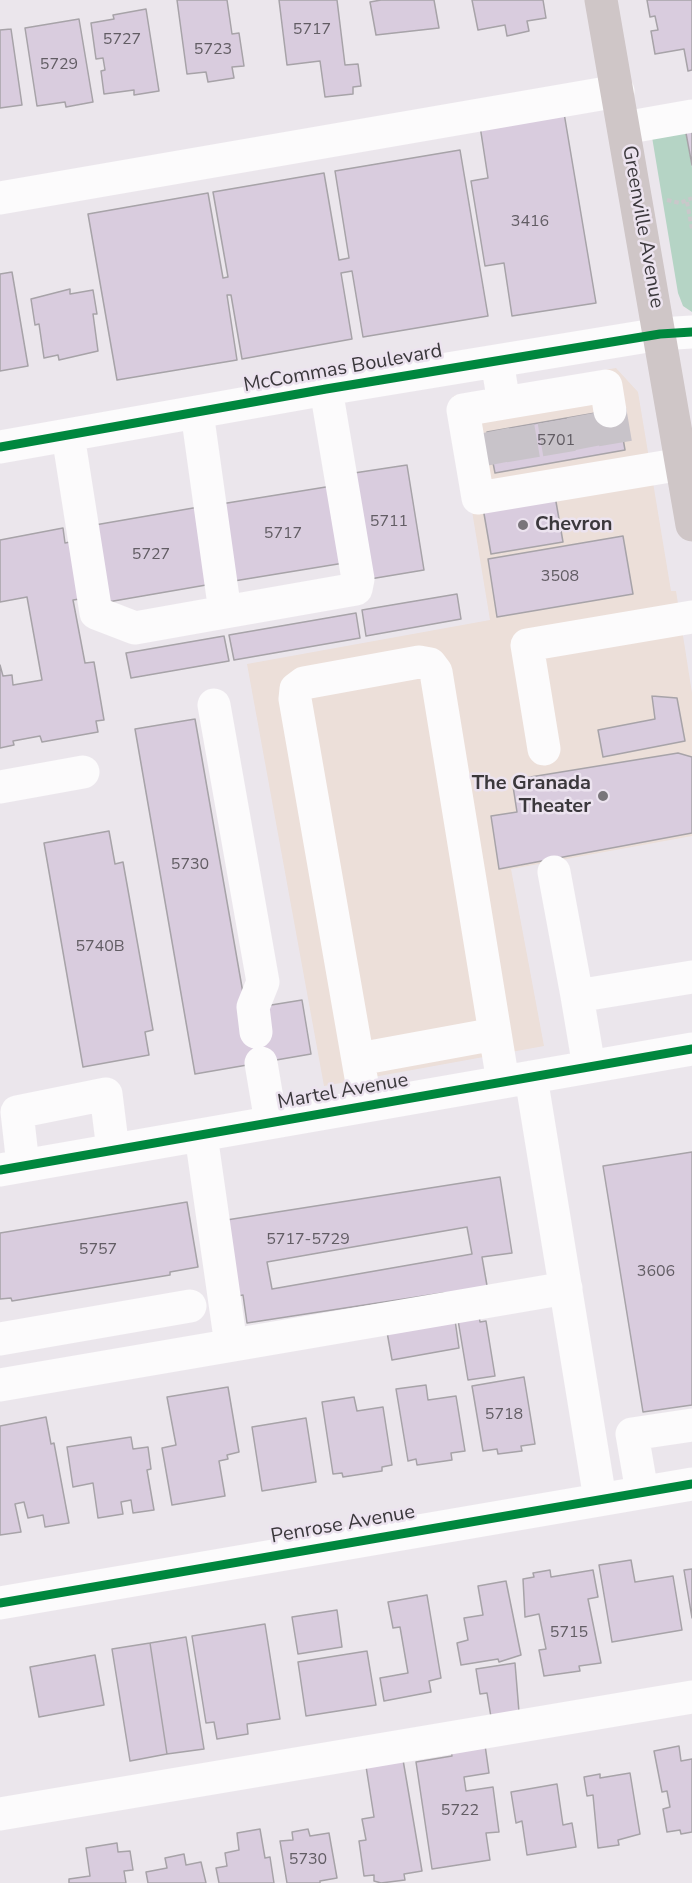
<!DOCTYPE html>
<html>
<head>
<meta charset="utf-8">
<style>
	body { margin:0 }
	canvas { display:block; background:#ebe6ec }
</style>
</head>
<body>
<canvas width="692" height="1883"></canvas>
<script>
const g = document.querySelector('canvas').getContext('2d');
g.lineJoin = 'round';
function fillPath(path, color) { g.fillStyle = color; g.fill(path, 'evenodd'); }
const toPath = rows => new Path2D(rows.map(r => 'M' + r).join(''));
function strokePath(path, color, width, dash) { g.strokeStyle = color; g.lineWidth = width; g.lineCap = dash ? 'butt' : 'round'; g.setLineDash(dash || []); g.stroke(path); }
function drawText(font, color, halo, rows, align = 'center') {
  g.font = font + ' "Nunito Sans",sans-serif'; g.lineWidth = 5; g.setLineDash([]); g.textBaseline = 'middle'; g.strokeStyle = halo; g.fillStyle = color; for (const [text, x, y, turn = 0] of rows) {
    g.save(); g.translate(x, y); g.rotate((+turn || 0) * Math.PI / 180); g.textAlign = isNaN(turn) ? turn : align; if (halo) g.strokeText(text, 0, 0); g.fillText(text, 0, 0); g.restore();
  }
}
const commercial = toPath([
	[616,368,638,392,671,591,676,591,692,693,692,836,511,869,544,1046,324,1086,247,664,490,620,453,396]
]);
const green = toPath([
	[685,128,692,167,692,312,683,306,678,293,652,137]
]);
const building = toPath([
	[177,0,227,0,232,34,239,33,244,66,232,67,234,78,208,82,206,72,187,74,177,0],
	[279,0,337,0,345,65,358,64,361,86,353,87,353,94,325,97,320,61,287,65,279,0],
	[381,0,434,0,439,28,376,35,370,2,381,0],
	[472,0,543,0,546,18,527,21,529,31,507,36,505,25,478,30,472,0],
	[647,0,692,0,692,70,688,71,684,49,655,54,651,31,658,30,655,16,650,17,647,0],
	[146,9,159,91,134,95,134,90,104,94,101,71,105,70,103,58,96,59,91,23,114,19,113,15,146,9],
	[79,19,93,102,66,107,65,102,37,106,25,28,79,19],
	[11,29,22,105,0,108,0,30,11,29],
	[564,113,596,303,512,316,504,263,485,266,471,181,488,178,480,126,564,113],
	[692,127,692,165,685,128,692,127],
	[460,150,488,316,363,337,352,271,341,273,352,339,242,359,231,295,227,295,237,360,117,380,88,214,208,193,223,278,228,277,213,192,324,173,339,260,349,258,335,171,460,150],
	[12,272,28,366,0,371,0,274,12,272],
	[70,289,70,294,93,290,97,314,93,314,98,351,59,360,58,355,44,358,39,324,35,325,31,299,70,289],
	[618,409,625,450,495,473,487,432,618,409],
	[407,465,424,570,370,579,354,473,407,465],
	[332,486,344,563,234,581,221,504,332,486],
	[555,496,563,542,491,554,483,508,555,496],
	[199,507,212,584,102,603,89,526,199,507],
	[63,528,65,543,70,542,80,599,73,600,85,663,94,662,104,720,96,721,98,732,42,742,40,736,13,741,14,745,0,748,0,665,3,676,12,675,13,685,42,680,27,597,0,602,0,540,63,528],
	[623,536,633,594,497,617,488,559,623,536],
	[457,594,461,619,366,636,362,610,457,594],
	[356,613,360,638,234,660,229,635,356,613],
	[224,636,229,661,131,678,126,653,224,636],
	[652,696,677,698,685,741,603,757,598,730,655,719,652,696],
	[195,719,250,1033,265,1006,302,1000,311,1054,195,1074,135,729,195,719],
	[678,753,692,757,692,833,499,869,491,816,517,812,512,780,678,753],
	[109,831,115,864,123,862,153,1030,145,1032,149,1055,83,1067,44,843,109,831],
	[692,1152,692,1405,643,1412,603,1166,692,1152],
	[500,1177,512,1253,482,1257,489,1297,443,1293,247,1323,243,1295,232,1297,220,1221,500,1177],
	[467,1227,472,1254,272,1289,267,1262,467,1227],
	[187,1202,198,1267,170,1272,170,1275,12,1301,11,1298,0,1299,0,1233,187,1202],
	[479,1316,480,1322,486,1321,495,1376,468,1380,458,1320,479,1316],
	[455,1320,459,1348,392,1360,387,1332,455,1320],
	[524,1377,535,1444,521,1446,522,1451,498,1454,497,1449,483,1451,472,1386,524,1377],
	[426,1385,428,1400,456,1396,465,1451,451,1453,452,1460,417,1465,416,1459,408,1461,396,1389,426,1385],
	[228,1387,239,1452,227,1455,228,1459,219,1461,225,1496,172,1505,162,1448,176,1445,167,1397,228,1387],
	[354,1397,357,1411,383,1407,392,1465,382,1467,382,1471,343,1477,342,1473,333,1474,322,1402,354,1397],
	[46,1417,51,1444,54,1443,69,1523,45,1527,43,1515,28,1518,24,1502,15,1504,21,1532,0,1535,0,1426,46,1417],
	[306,1418,316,1482,262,1491,252,1427,306,1418],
	[131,1437,133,1449,148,1447,151,1469,147,1470,154,1510,133,1513,131,1500,121,1502,123,1514,98,1518,93,1483,73,1487,67,1447,131,1437],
	[631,1560,635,1582,673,1576,682,1630,612,1642,599,1565,631,1560],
	[692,1569,692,1618,684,1570,692,1569],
	[550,1570,551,1577,593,1570,598,1597,588,1599,601,1663,579,1666,580,1671,544,1676,539,1650,546,1649,539,1614,525,1617,523,1579,534,1577,533,1573,550,1570],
	[506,1581,521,1655,499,1662,498,1659,461,1665,457,1643,468,1640,464,1618,483,1615,478,1586,506,1581],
	[427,1595,441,1678,429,1681,431,1692,384,1701,380,1678,408,1673,400,1627,393,1628,388,1602,427,1595],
	[337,1610,342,1647,298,1654,292,1617,337,1610],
	[265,1624,280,1719,247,1724,248,1734,217,1739,214,1722,206,1723,192,1636,265,1624],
	[186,1637,204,1749,167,1754,150,1643,186,1637],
	[150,1643,167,1754,130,1761,112,1649,150,1643],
	[367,1651,376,1705,306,1716,298,1662,367,1651],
	[95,1655,104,1705,39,1717,30,1667,95,1655],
	[515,1663,519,1712,491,1717,487,1693,480,1694,476,1669,515,1663],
	[484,1738,489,1773,464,1777,466,1791,493,1787,499,1832,486,1833,490,1860,432,1869,416,1762,452,1756,450,1743,484,1738],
	[679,1746,681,1761,692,1759,692,1832,681,1834,680,1830,667,1832,663,1809,670,1807,667,1791,662,1792,654,1751,679,1746],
	[402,1754,422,1871,404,1874,405,1880,381,1883,374,1881,374,1875,364,1876,359,1841,366,1840,362,1819,374,1817,365,1760,402,1754],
	[630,1773,640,1834,618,1840,619,1845,598,1848,593,1795,587,1796,584,1777,600,1774,600,1778,630,1773],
	[557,1784,563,1825,572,1823,576,1847,527,1855,522,1821,516,1823,511,1792,557,1784],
	[260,1829,265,1858,270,1857,274,1883,219,1883,216,1868,227,1866,225,1853,239,1850,237,1833,260,1829],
	[308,1829,310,1836,329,1833,337,1878,320,1881,320,1883,287,1883,280,1841,293,1840,292,1832,308,1829],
	[117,1843,118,1852,130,1851,133,1870,124,1871,126,1883,69,1883,69,1879,90,1876,86,1848,117,1843],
	[184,1854,186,1865,201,1862,206,1883,148,1883,146,1872,167,1868,165,1858,184,1854]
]);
const minorTunnel = toPath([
	[610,411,617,452],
	[583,415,591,457],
	[554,421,561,462],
	[518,427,525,468],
	[493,431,501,472]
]);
const path = toPath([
	[667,200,680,203,692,198],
	[687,202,692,229]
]);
const minor = toPath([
	[624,128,692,116],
	[0,198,618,91],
	[497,361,504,403,463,410,478,498,682,464],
	[504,403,606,386,610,411],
	[68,435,96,613,135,628,225,612,197,412],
	[0,447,326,389,660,334,692,332],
	[225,612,356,589,358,579,326,389],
	[214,705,263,982,253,1007,256,1032],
	[544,749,527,645,692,617],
	[0,787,83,772],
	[554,872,577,996,692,977],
	[577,996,589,1067],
	[359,1059,495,1034],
	[261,1063,271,1122],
	[531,1077,600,1499],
	[366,1106,295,699,296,689,304,683,419,662,430,664,436,672,503,1082],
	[201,1135,231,1345],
	[23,1165,17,1112,106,1094,113,1150],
	[0,1170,692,1049],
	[0,1339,190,1306],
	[0,1385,566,1288],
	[642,1492,632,1434,692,1425],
	[0,1603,692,1484],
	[0,1814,692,1697]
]);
const major = toPath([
	[601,0,692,525]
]);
const cycleway = toPath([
	[0,447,326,389,660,334,692,332],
	[0,1170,692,1049],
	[0,1603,692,1484]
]);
const markers = [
	[523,525,6,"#79757a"],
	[603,796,6,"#79757a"]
];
const numberNames = [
	["5717",312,30],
	["5727",122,40],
	["5723",213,50],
	["5729",59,65],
	["3416",530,222],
	["5701",556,441],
	["5711",389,522],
	["5717",283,534],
	["5727",151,555],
	["3508",560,577],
	["5730",190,865],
	["5740B",100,947],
	["5717-5729",308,1240],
	["5757",98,1250],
	["3606",656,1272],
	["5718",504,1415],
	["5715",569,1633],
	["5722",460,1811],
	["5730",308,1860]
];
const streetNames = [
	["Greenville Avenue",642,227,80],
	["McCommas Boulevard",343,369,-10],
	["Martel Avenue",343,1092,-10],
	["Penrose Avenue",343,1525,-10]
];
const poiNames = [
	["Chevron",535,525],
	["The Granada",591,784,"right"],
	["Theater",591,807,"right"]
];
fillPath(commercial, '#ecdfd9');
fillPath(green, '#b5d4c5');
fillPath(building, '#d9ccde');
strokePath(building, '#a7a3a8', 1.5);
strokePath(minorTunnel, '#c8c3c9', 33, [33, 16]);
strokePath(path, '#c9c8ca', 4, [4.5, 3]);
strokePath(minor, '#fcfbfc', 33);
strokePath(major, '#cfc6c7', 33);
strokePath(cycleway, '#00873e', 9);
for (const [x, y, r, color] of markers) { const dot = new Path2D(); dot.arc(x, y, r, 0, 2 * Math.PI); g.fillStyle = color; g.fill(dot); strokePath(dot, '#ece3ef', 2); }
drawText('16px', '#625d64', null, numberNames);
drawText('20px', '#3b383c', '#ece3ef', streetNames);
drawText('bold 20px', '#3b383c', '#ece3ef', poiNames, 'left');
</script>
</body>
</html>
